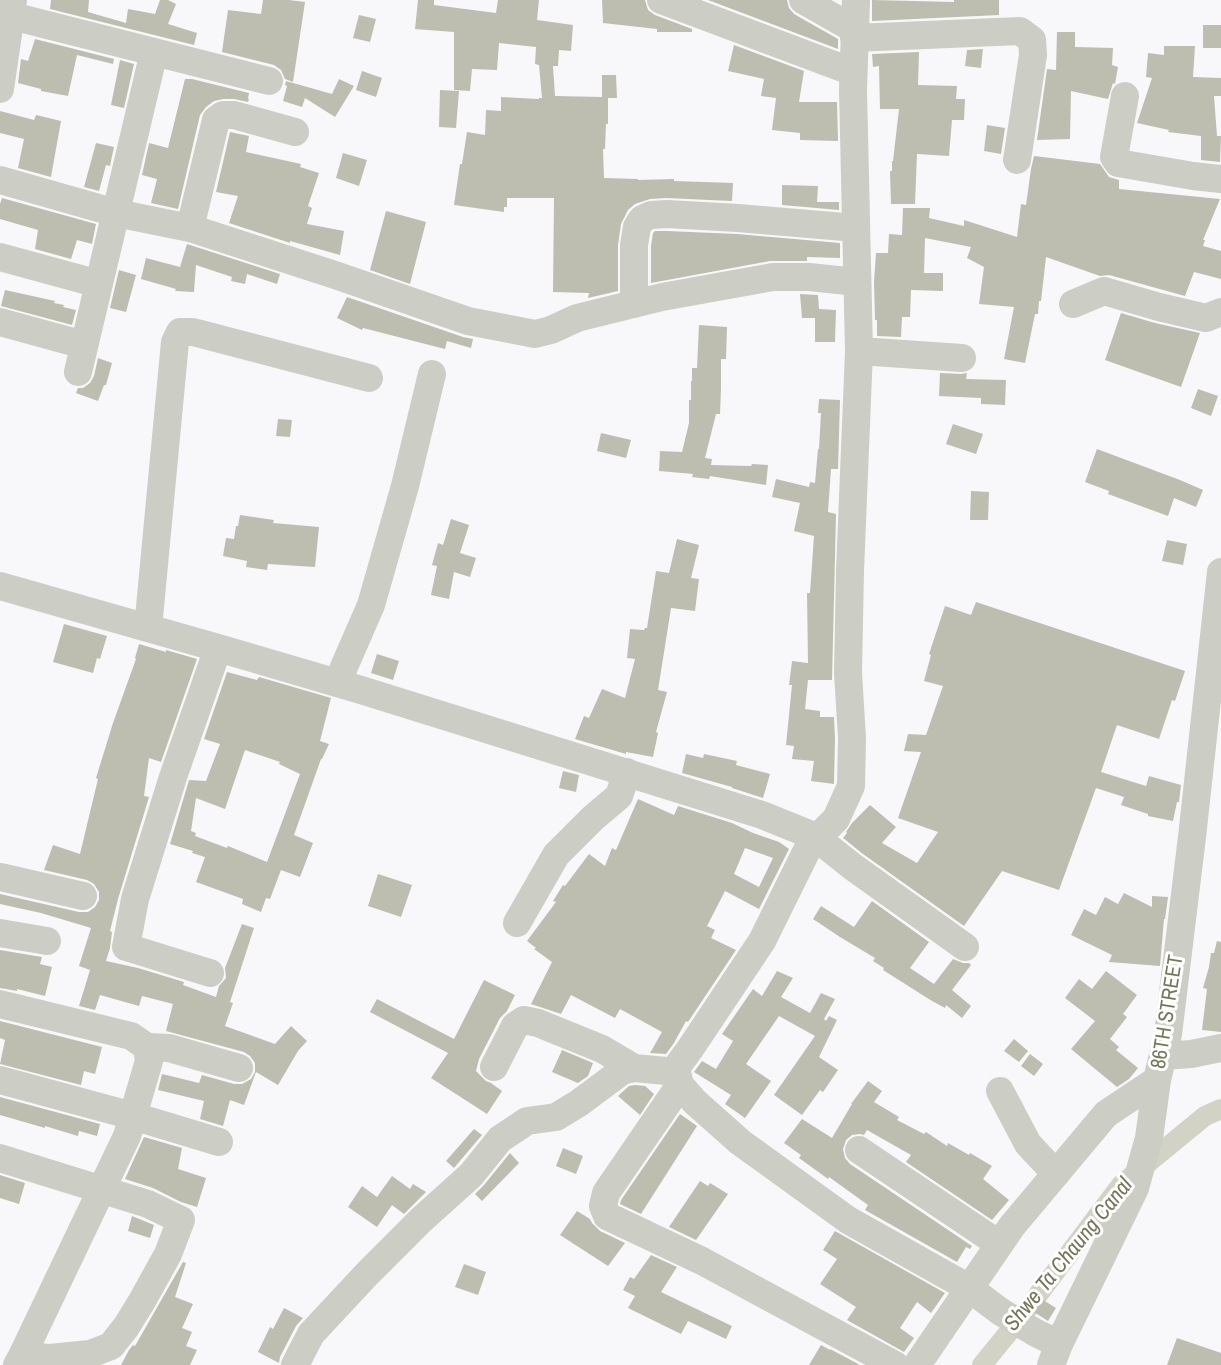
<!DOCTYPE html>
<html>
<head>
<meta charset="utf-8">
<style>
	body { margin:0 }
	canvas { display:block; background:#f8f7f9 }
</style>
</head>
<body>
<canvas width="1221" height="1365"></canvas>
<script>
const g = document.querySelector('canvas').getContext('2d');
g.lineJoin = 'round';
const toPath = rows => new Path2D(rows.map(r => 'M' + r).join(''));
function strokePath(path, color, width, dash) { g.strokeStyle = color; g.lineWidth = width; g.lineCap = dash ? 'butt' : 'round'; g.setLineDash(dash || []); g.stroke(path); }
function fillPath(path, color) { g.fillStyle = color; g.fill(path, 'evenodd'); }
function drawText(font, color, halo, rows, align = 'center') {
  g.font = font + ' "Archivo Narrow",sans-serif'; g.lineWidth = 6; g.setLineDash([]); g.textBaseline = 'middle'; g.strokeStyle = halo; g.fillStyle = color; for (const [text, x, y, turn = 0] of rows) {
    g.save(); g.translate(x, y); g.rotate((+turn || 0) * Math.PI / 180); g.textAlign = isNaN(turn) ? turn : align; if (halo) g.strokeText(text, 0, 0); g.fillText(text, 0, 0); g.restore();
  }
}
const canal = toPath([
	[982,1365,1022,1316,1121,1185,1205,1116,1221,1109]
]);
const building = toPath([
	[51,0,89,0,88,12,126,23,128,9,155,14,160,0,168,0,176,4,168,24,197,33,194,45,50,9],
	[263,0,289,0,305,2,293,82,285,79,281,70,274,65,222,52,228,10,261,14],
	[418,0,434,0,434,5,496,13,498,0,539,0,537,20,573,25,571,51,559,50,558,66,553,66,555,96,602,97,602,75,616,75,617,98,608,98,608,124,606,124,605,149,603,149,604,178,638,179,638,180,674,179,674,181,733,183,732,201,666,198,650,199,635,204,628,210,621,224,618,245,618,291,588,298,589,293,553,292,554,198,507,198,507,207,504,207,504,212,454,205,460,164,462,164,467,132,485,135,486,110,501,111,501,97,539,99,539,98,542,98,539,65,535,64,536,47,499,43,497,70,472,69,470,91,454,90,454,32,415,29],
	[602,0,645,0,648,10,655,15,692,29,692,32,657,32,657,29,603,23],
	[708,0,787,0,789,8,794,14,838,39,838,49],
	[872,0,954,2,954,0,999,0,999,15,872,21],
	[359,15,376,19,370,42,353,38],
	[1203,25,1221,25,1221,48,1203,48],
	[1057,32,1075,32,1075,47,1113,48,1112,65,1118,67,1115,84,1113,83,1108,99,1071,91,1070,139,1037,140,1047,69,1056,70],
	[35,39,114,59,113,64,77,55,68,96,41,91,41,89,18,83,21,59,28,61],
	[734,45,804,71,799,102,837,102,838,141,800,140,800,133,772,130,776,98,761,96,764,79,728,71],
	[1164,46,1195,46,1193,77,1221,78,1221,96,1214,96,1217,136,1221,136,1220,162,1201,160,1201,136,1168,132,1169,130,1137,123,1152,78,1146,77,1148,53,1164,55],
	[983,49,981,68,965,66,967,50],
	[919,52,918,85,957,86,956,99,965,99,964,120,952,120,949,156,917,154,915,204,891,204,890,171,892,171,892,161,893,161,899,109,880,109,879,66,873,67,872,54],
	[120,60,134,64,124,108,111,105],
	[362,71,382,78,376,97,356,90],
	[185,79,192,79,249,93,248,99,249,99,248,102,234,99,223,99,214,101,206,107,200,115,178,209,151,203,157,179,142,175,149,143,168,148],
	[339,79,354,86,335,117,305,98,302,107,283,101,287,86,285,85,286,81,332,94],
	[440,90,459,91,456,128,439,127],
	[0,111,34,120,36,115,61,121,51,177,18,168,24,139,0,133],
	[987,125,1005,128,1001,154,984,151],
	[230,132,249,136,246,152,301,164,300,167,319,173,308,206,312,208,307,224,344,231,340,255,290,241,290,243,229,223,238,196,216,192],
	[96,143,114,147,110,166,106,165,99,191,84,187],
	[343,153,367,160,359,186,336,178],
	[1034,156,1100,164,1109,177,1119,180,1119,189,1220,199,1203,240,1205,240,1203,246,1221,251,1221,279,1194,272,1185,296,1109,275,1100,276,1046,257,1041,301,1039,301,1038,314,1035,314,1025,363,1004,359,1014,307,979,304,984,267,967,258,971,247,925,238,924,273,943,273,943,291,911,290,910,317,902,317,901,337,877,336,877,320,875,320,874,282,876,253,888,253,889,234,902,235,903,208,930,208,929,218,964,226,964,220,1017,237,1021,204,1026,205,1031,169],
	[782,185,818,186,817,202,839,202,839,210,782,205],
	[2,198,96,224,92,244,77,240,71,259,35,249,38,230,0,219,0,204],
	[386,211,426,222,410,284,370,270],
	[655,231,667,231,737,234,840,243,840,258,807,257,807,261,770,261,651,283,651,246,653,233],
	[187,244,280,274,277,284,247,274,245,284,231,281,232,277,196,265,194,292,175,291,176,289,141,279,146,258,180,267],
	[119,270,136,275,126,312,110,308],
	[5,290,55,301,54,303,64,305,63,307,76,310,72,325,1,306],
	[800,294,818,295,819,309,836,310,835,342,815,342,815,318,802,318],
	[347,297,463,337,473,339,471,348,447,341,445,349,363,328,362,330,337,318],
	[1121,313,1155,323,1200,333,1181,387,1105,360],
	[699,325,727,327,726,359,721,359,721,389,720,414,716,414,705,458,712,459,711,465,751,466,752,464,768,465,766,485,710,476,709,479,692,477,693,474,659,471,660,451,682,452,689,423,689,400,691,400,691,381,692,381,692,368,697,368],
	[98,358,112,363,106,385,104,385,98,401,76,393,78,388,83,388,90,383,94,376],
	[940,373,961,374,967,373,966,379,1006,380,1005,405,981,404,981,398,939,396],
	[1198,389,1218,396,1211,416,1191,408],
	[819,399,840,400,838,469,831,469,828,512,836,514,832,680,808,680,805,709,820,711,820,717,834,717,835,738,834,784,811,781,814,761,792,759,794,746,786,745,792,685,789,685,792,661,808,663,807,593,810,593,814,536,794,531,800,503,772,497,776,479,809,487,810,482,815,483,818,449,819,449,821,413,818,413],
	[278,419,292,420,290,437,276,436],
	[953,424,983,434,976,454,946,444],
	[601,433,631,440,626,458,597,451],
	[1097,449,1180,480,1203,490,1196,507,1174,498,1168,516,1108,494,1109,491,1085,482],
	[971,491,989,492,988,520,970,520],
	[240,515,274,520,273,523,319,527,315,567,268,564,267,570,246,567,247,561,223,556,226,538,234,539,236,526,238,526],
	[451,519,469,525,460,553,476,558,470,577,454,572,449,599,431,595,437,566,432,565,438,543,443,545],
	[677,539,699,545,691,578,699,579,695,611,671,608,658,690,667,692,656,732,658,733,653,757,626,752,626,754,575,739,584,716,589,718,602,689,625,698,635,659,627,658,630,629,644,630,645,628,647,628,656,571,669,573],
	[1167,540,1187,544,1183,565,1162,561],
	[976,602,1185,671,1175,701,1172,700,1159,739,1117,725,1101,772,1146,786,1149,776,1181,785,1179,802,1177,802,1173,821,1148,816,1148,814,1121,805,1124,797,1096,788,1059,890,1002,871,964,926,863,854,843,838,847,833,846,832,852,823,870,805,896,827,882,843,917,863,938,832,898,818,921,752,904,751,908,734,926,735,943,686,924,681,931,655,929,654,945,606,971,615],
	[64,624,107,636,100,659,97,658,93,673,53,662],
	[139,644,166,652,166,650,197,659,161,762,149,758,144,796,149,797,118,899,110,931,112,932,110,948,106,961,138,968,184,982,183,985,216,997,219,986,226,978,225,968,242,924,254,928,230,1002,233,1003,225,1026,275,1044,291,1026,307,1041,298,1051,278,1085,256,1072,244,1105,230,1100,223,1126,200,1119,204,1101,158,1090,162,1074,199,1083,202,1075,234,1084,242,1084,251,1079,255,1072,255,1063,250,1056,244,1052,166,1031,173,1004,142,996,139,1006,100,995,95,1010,79,1006,90,970,79,966,91,928,41,913,0,904,0,894,79,912,88,912,95,907,99,900,99,892,94,884,87,880,44,870,53,845,80,854,98,779,96,778,113,723,136,659,135,658],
	[377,654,399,661,393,680,371,673],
	[227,672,257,680,259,677,331,698,320,741,329,744,322,759,321,759,294,835,313,843,300,877,281,870,270,899,266,898,261,912,242,904,243,899,196,882,205,857,192,853,193,851,170,844,189,780,206,781,220,744,204,739],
	[245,750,280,762,279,764,300,774,267,862,228,846,227,848,195,836,196,833,191,831,196,798,225,809],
	[686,754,703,758,704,754,737,761,736,765,770,774,763,798,732,788,732,787,682,773],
	[563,771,579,775,576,792,559,788],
	[638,799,674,815,678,806,732,823,753,833,779,842,789,849,759,909,725,891,707,926,715,930,711,938,736,950,688,1022,686,1021,674,1043,666,1054,650,1053,662,1032,620,1009,615,1018,571,995,561,1014,531,1004,552,962,534,949,536,948,527,941,556,902,553,901,563,885,565,886,589,854,605,866,612,848,616,850],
	[745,848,773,858,759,887,734,874],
	[378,874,412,885,401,917,368,906],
	[1124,893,1152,907,1152,896,1168,897,1165,919,1164,919,1160,966,1109,962,1112,955,1071,935,1084,909,1096,915,1105,897,1118,904],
	[872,901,929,942,910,968,934,984,953,959,963,963,969,963,971,965,952,990,971,1006,962,1018,946,1005,945,1008,932,1001,883,970,884,968,873,961,875,958,840,937,813,919,821,906,854,927],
	[1217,941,1221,942,1221,1032,1202,1030,1207,989,1203,988,1209,967,1211,953,1214,953],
	[0,950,42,957,40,964,52,967,45,996,17,989,17,991,0,988],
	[777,971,793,978,781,997,810,1013,821,993,835,999,824,1019,826,1021,829,1016,837,1020,819,1057,838,1070,823,1092,820,1090,802,1115,774,1095,815,1036,779,1016,746,1064,771,1081,745,1118,725,1104,731,1095,694,1072,702,1061,716,1069,733,1041,722,1034,753,989,762,996],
	[1106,971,1137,995,1123,1014,1127,1017,1110,1039,1119,1047,1116,1050,1138,1068,1129,1079,1117,1087,1071,1049,1095,1021,1065,998,1079,979,1092,989],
	[484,980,515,995,507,1011,500,1018,479,1059,476,1071,486,1081,491,1083,502,1091,487,1114,431,1078,448,1053,370,1012,377,999,454,1039],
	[0,1021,102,1047,95,1074,84,1071,81,1085,0,1064,5,1040,0,1038],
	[1014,1039,1028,1051,1019,1062,1004,1051],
	[562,1050,593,1063,588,1076,578,1083,552,1072],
	[1030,1054,1043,1064,1034,1076,1021,1066],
	[868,1081,882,1091,874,1102,899,1117,897,1120,924,1134,926,1132,947,1146,948,1143,969,1155,970,1153,992,1166,983,1179,1009,1200,992,1220,906,1162,911,1155,867,1130,864,1135,860,1134,852,1135,846,1140,843,1149,845,1158,850,1164,972,1246,970,1249,966,1247,957,1262,865,1210,868,1205,829,1177,828,1179,799,1158,801,1155,784,1143,802,1119,832,1138,852,1104,851,1104],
	[635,1085,645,1086,654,1094,640,1115,618,1096,629,1086],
	[0,1097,100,1124,97,1136,79,1131,78,1136,45,1126,45,1128,0,1115],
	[680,1114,697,1126,641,1214,620,1204,621,1200],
	[474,1129,482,1135,454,1168,446,1161],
	[144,1137,182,1148,178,1169,206,1178,197,1207,181,1202,153,1188,125,1179],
	[563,1148,583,1156,576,1174,556,1166],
	[510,1153,519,1163,482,1201,475,1194,484,1185],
	[0,1175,25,1183,19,1204,0,1198],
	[392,1176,410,1189,413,1184,426,1192,404,1214,392,1205,377,1227,348,1207,362,1186,377,1197],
	[700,1181,708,1186,710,1183,728,1194,696,1240,669,1227],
	[577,1211,590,1219,592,1223,600,1231,625,1243,608,1266,560,1235],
	[132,1216,154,1225,150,1238,128,1231],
	[835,1231,945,1293,931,1313,917,1302,900,1328,914,1338,904,1352,847,1320,856,1307,820,1284,837,1259,823,1250],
	[651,1255,677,1267,661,1292,732,1326,726,1339,688,1321,681,1334,628,1308,635,1296,623,1290,630,1277,634,1279],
	[183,1262,186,1263,175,1297,193,1304,182,1328,192,1332,186,1346,197,1350,190,1365,121,1365,129,1350,133,1345,135,1346],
	[464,1264,486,1272,478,1295,455,1287],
	[1043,1300,1056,1308,1048,1321,1034,1312],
	[284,1308,303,1318,296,1326,280,1357,279,1363,258,1352,270,1327,273,1329],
	[1177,1338,1221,1353,1221,1365,1167,1365],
	[821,1345,830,1350,830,1349,860,1365,809,1365]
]);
const minor = toPath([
	[661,0,853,72],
	[803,0,854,29],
	[0,13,269,81],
	[854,38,1020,31,1032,40,1033,55,1017,160],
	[0,89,13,0],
	[1125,96,1114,157,1118,163,1193,176,1221,179],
	[0,180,116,213,190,228,335,275,468,321,535,334,551,330,577,318,662,297,773,277,809,277,857,282],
	[190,228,216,120,223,115,234,115,295,132],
	[0,257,99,284],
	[634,304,634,245,637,227,642,219,651,215,667,214,738,218,856,228],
	[1073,304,1104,291,1159,307,1206,318,1221,312],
	[0,322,84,345],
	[859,351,962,358],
	[78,372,154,52],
	[0,586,218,648,361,690,762,815,809,834,814,836,820,835,836,819,851,786,852,738,848,673,850,571,859,351,853,90,856,0],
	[148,628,175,342,180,332,193,332,369,378],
	[337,683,371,605,405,486,432,374],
	[0,877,83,896],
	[517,923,556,855,593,818,619,796,627,772],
	[0,933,47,941],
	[965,947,853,867,814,836,762,941,690,1049,676,1068,680,1085,695,1102,740,1142,848,1220,969,1288,1001,1312,1036,1333,1059,1344],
	[210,973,126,947,135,899,173,777,218,648],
	[0,1004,131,1036,147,1047,149,1061,127,1136,22,1356],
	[147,1047,169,1048,239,1068],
	[1163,1056,1191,1054,1221,1048],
	[494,1067,515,1026,524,1020,538,1023,602,1049,634,1068],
	[0,1080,133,1116,219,1142],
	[680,1085,606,1193,603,1206,607,1216,702,1261,895,1365],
	[1000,1091,1028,1144,1056,1174],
	[859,1150,999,1244],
	[0,1158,148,1204,181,1220,168,1254,142,1301,126,1327,111,1346,90,1354,50,1358,22,1356,17,1365],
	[295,1365,311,1334,367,1274,421,1220,471,1175,500,1139,527,1121,556,1117,579,1103,622,1071,634,1068,677,1072],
	[917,1365,1012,1226,1106,1114,1157,1080,1168,1034,1192,837,1221,572],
	[1051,1365,1059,1344,1135,1188,1149,1138,1157,1080]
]);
const streetNames = [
	["86TH STREET",1168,1012,-81]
];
const waterNames = [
	["Shwe Ta Chaung Canal",1069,1255,-51]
];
strokePath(canal, '#d2d2c5', 20);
fillPath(building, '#bdbeb0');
strokePath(minor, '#cccdc4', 28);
drawText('21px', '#74775a', '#fff', streetNames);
drawText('italic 22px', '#767459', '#fff', waterNames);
</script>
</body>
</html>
